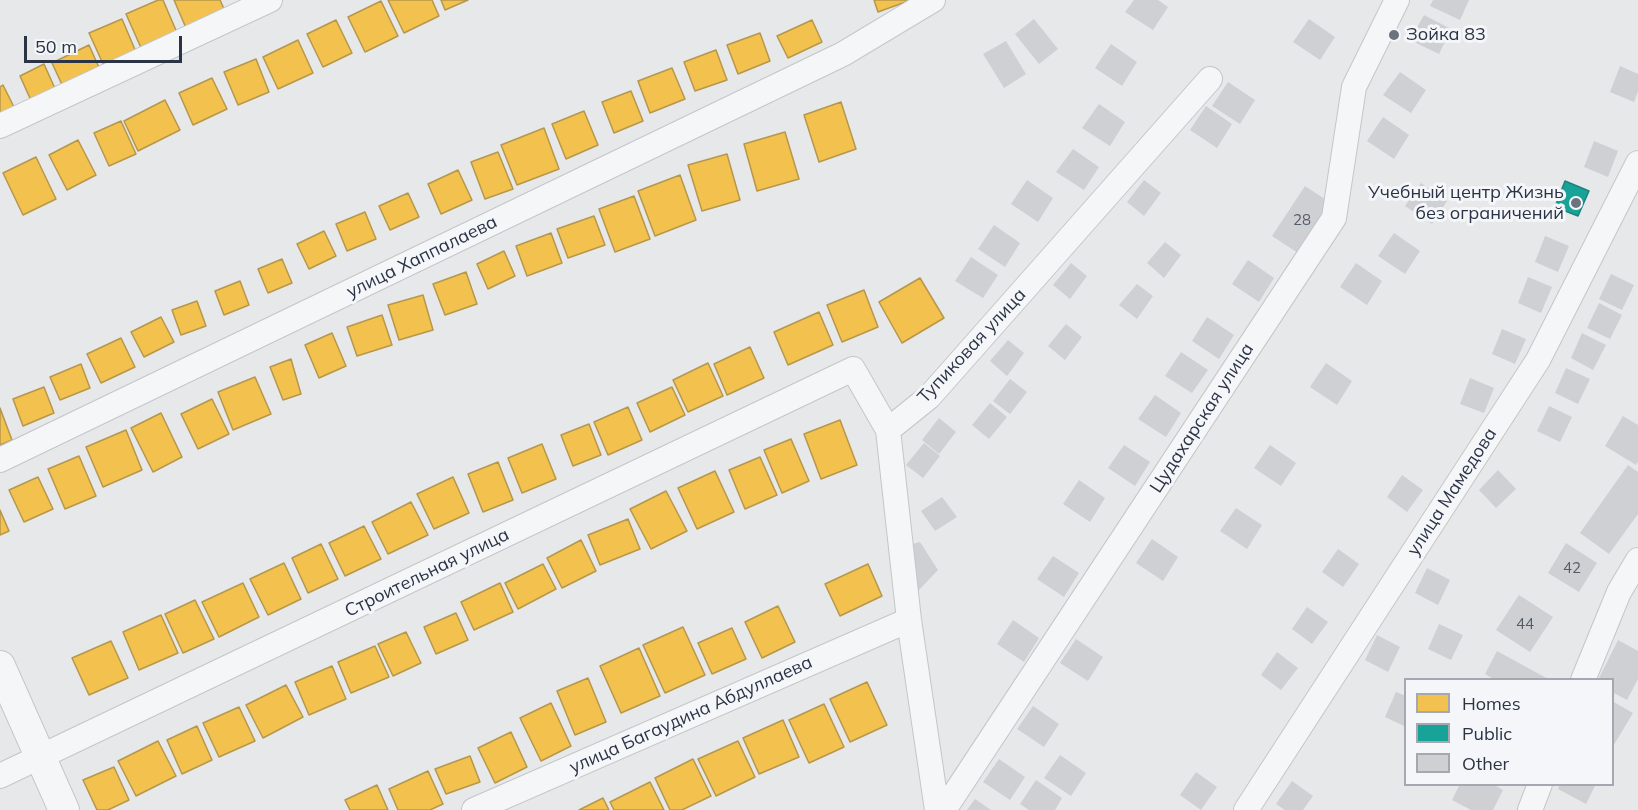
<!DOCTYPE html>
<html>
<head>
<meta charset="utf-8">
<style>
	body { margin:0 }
	#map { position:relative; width:1638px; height:810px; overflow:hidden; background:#e6e8ea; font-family:Mulish,sans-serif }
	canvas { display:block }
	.legend { position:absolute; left:1404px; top:678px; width:210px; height:108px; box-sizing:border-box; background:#f4f6f9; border:2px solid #a4a8b1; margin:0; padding:8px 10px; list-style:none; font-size:18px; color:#2b3445 }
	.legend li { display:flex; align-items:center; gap:12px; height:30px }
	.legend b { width:30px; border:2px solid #a4a8b1 }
	.scale { position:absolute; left:24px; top:36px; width:158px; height:27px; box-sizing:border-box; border:3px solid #2b3445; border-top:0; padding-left:8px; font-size:18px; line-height:21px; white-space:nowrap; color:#2b3445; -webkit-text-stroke:4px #f4f6f9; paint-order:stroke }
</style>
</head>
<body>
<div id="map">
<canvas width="1638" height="810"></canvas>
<ul class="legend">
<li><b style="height:16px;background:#f2c14e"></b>Homes</li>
<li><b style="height:16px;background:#17a398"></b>Public</li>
<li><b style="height:16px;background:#ced0d3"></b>Other</li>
</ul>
<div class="scale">50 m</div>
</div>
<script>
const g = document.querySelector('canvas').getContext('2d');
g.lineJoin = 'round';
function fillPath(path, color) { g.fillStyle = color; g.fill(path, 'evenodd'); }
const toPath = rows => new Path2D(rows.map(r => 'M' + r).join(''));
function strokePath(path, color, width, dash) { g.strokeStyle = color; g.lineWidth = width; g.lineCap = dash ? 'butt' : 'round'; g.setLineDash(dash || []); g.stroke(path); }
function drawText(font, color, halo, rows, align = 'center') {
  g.font = font + ' Mulish,sans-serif'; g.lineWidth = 6; g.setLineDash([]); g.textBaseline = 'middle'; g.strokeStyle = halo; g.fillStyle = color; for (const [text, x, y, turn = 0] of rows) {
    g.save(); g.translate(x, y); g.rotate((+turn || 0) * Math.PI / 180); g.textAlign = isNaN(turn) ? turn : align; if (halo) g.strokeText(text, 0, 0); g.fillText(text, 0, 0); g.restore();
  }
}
const homes = toPath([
	[158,0,163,0,178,35,142,50,126,14,158,0],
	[174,0,220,0,225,11,186,28,174,0],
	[388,0,432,0,439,16,404,33,388,0],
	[441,0,468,0,445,10,441,0],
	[874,0,911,0,878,12,874,0],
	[381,1,398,36,365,52,348,17,381,1],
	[122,19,136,52,104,66,89,33,122,19],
	[336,20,352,53,323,67,307,34,336,20],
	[812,20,822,42,788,58,777,36,812,20],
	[760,33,770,61,738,74,727,45,760,33],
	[298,40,313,73,278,89,263,57,298,40],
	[89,45,101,72,64,89,52,63,89,45],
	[716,50,727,80,695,91,684,62,716,50],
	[256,59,269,92,238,105,224,72,256,59],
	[44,64,57,93,33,105,20,76,44,64],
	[672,68,685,99,650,113,638,81,672,68],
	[212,78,227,109,193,125,179,93,212,78],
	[3,85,15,109,0,116,0,87,3,85],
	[631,91,643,121,614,133,602,102,631,91],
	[165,100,180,130,138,151,124,121,165,100],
	[841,102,856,149,819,162,804,115,841,102],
	[584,111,598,145,566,159,552,124,584,111],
	[121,121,136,154,109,166,94,133,121,121],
	[544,128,559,169,517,185,501,145,544,128],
	[785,132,799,179,757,191,744,144,785,132],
	[78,140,96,175,67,190,49,155,78,140],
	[498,152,513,189,485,199,471,162,498,152],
	[727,154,740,200,702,211,688,165,727,154],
	[36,157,56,199,23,215,3,173,36,157],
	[458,170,472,200,441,214,428,184,458,170],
	[680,175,696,220,655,236,638,191,680,175],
	[408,193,419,217,390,230,379,206,408,193],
	[634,196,650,239,615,252,599,209,634,196],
	[365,212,376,239,347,251,336,224,365,212],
	[594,216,605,245,568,258,557,229,594,216],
	[324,231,336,256,309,269,297,244,324,231],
	[551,233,562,263,527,276,516,246,551,233],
	[504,251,515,276,488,289,477,264,504,251],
	[282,259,292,283,268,293,258,269,282,259],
	[466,272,477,304,445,315,433,284,466,272],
	[920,278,944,318,902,343,879,302,920,278],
	[240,281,249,305,224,315,215,291,240,281],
	[864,290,878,327,842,342,827,305,864,290],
	[423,295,433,330,399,340,388,305,423,295],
	[197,301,206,326,181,335,172,310,197,301],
	[819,312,833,345,788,365,774,332,819,312],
	[382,315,392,345,357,356,347,327,382,315],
	[161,317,174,342,144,357,131,332,161,317],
	[332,333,346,366,319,378,305,345,332,333],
	[121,338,135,367,101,383,87,354,121,338],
	[750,347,764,378,727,395,714,364,750,347],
	[291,359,301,394,283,400,270,367,291,359],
	[708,363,723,396,688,412,673,380,708,363],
	[81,364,90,388,60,400,50,377,81,364],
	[255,377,271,414,233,430,218,392,255,377],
	[44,387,54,413,23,426,13,399,44,387],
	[672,387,685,415,650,432,637,403,672,387],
	[212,399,229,434,198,449,181,414,212,399],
	[628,407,642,440,608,455,594,422,628,407],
	[0,408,12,440,0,445,0,408],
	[161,413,182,457,153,472,131,428,161,413],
	[840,420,857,465,821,479,804,434,840,420],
	[589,424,601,455,573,466,561,435,589,424],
	[126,430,142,470,103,487,86,447,126,430],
	[791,439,809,481,782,493,764,450,791,439],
	[542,444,556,479,522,493,508,458,542,444],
	[79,456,96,496,65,509,48,469,79,456],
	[760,457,777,495,745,509,729,470,760,457],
	[498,462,513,500,483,512,468,474,498,462],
	[715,471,734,512,697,529,678,488,715,471],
	[38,477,53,509,24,522,9,490,38,477],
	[453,477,469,513,434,529,417,494,453,477],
	[666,491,687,531,651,549,630,509,666,491],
	[411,502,428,535,388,554,372,522,411,502],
	[0,510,9,531,0,535,0,510],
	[628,519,640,549,600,565,588,535,628,519],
	[364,526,381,559,345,576,329,543,364,526],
	[581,540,596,571,562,588,547,558,581,540],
	[321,544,338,579,308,593,292,558,321,544],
	[284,563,301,599,268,615,250,579,284,563],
	[543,564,556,589,518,609,505,583,543,564],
	[868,564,882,596,840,616,825,584,868,564],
	[243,583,259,617,219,637,202,602,243,583],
	[500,583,513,612,474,630,461,602,500,583],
	[195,600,214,639,183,653,165,614,195,600],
	[778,606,795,642,762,658,745,622,778,606],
	[456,613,468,640,436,654,424,627,456,613],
	[161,615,178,653,139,670,123,632,161,615],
	[683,627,705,675,665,693,643,645,683,627],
	[732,628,746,659,712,674,698,643,732,628],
	[406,632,421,663,393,676,378,644,406,632],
	[111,641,128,678,89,695,72,658,111,641],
	[375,646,389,677,351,693,338,662,375,646],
	[639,648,660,696,621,713,600,666,639,648],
	[332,666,346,699,309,715,295,682,332,666],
	[588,678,606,722,575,735,557,691,588,678],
	[867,682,887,725,850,742,830,699,867,682],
	[286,685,303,717,263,738,246,705,286,685],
	[551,703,571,746,541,761,520,718,551,703],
	[824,704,844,747,809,763,789,720,824,704],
	[239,707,255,741,219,757,203,723,239,707],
	[783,720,799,757,759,774,743,738,783,720],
	[197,726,212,760,182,774,167,740,197,726],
	[511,732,527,767,495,783,478,748,511,732],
	[158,741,176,776,136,796,118,761,158,741],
	[738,741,755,777,716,796,698,759,738,741],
	[470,756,480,782,446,794,435,769,470,756],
	[693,759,711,796,682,810,670,810,655,778,693,759],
	[114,767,129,800,108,810,97,810,83,780,114,767],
	[428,771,443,804,430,810,398,810,389,789,428,771],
	[650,782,664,810,614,810,610,802,650,782],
	[377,785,388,810,350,810,345,800,377,785],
	[603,798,609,810,579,810,603,798]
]);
const public = toPath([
	[1565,181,1589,191,1578,216,1555,207,1565,181]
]);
const building = toPath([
	[1134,0,1158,0,1168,7,1153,30,1125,12],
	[1433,0,1469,0,1460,20,1430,6],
	[1424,15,1451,29,1439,54,1410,40],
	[1034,19,1058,49,1039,64,1015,34],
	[1309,19,1335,37,1320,60,1293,42],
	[1006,41,1026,74,1004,88,983,54],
	[1111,44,1137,62,1122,86,1095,68],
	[1620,66,1638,74,1638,91,1634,102,1610,92],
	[1400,72,1426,90,1411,113,1383,95],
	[1228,82,1255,100,1240,124,1212,106],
	[1099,104,1125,122,1110,146,1082,128],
	[1206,106,1232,124,1217,148,1190,130],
	[1383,117,1409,135,1394,159,1367,141],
	[1594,141,1618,151,1608,177,1584,167],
	[1073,149,1099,167,1084,190,1056,172],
	[1027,180,1053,198,1038,222,1011,204],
	[1144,180,1161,193,1144,216,1127,202],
	[1421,183,1447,201,1432,224,1405,206],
	[1305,186,1331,203,1298,253,1272,236],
	[994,225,1020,243,1005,267,978,249],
	[1394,233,1420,251,1405,274,1378,256],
	[1545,236,1569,246,1558,272,1535,262],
	[1165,242,1181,255,1164,278,1147,263],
	[971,257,998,275,983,298,955,281],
	[1248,260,1274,278,1259,302,1232,284],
	[1071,263,1087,276,1070,299,1053,285],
	[1356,263,1382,281,1367,305,1340,287],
	[1611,274,1634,285,1622,310,1599,299],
	[1528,277,1552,287,1541,313,1518,303],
	[1137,284,1153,296,1137,319,1119,305],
	[1599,303,1622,315,1610,339,1587,328],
	[1207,317,1234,335,1219,359,1192,341],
	[1066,324,1082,337,1065,360,1048,346],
	[1502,329,1526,339,1515,364,1492,354],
	[1582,333,1606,345,1593,370,1571,358],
	[1008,340,1024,353,1007,376,990,361],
	[1181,352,1208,370,1192,393,1165,376],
	[1326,363,1352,381,1337,405,1310,387],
	[1566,368,1590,379,1578,404,1555,393],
	[1470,378,1494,388,1484,413,1460,404],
	[1010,379,1027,392,1010,414,993,401],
	[1155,395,1181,413,1166,437,1138,419],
	[990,403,1007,417,989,439,972,425],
	[1549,406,1572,417,1560,442,1537,431],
	[1623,416,1638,425,1638,461,1636,465,1605,446],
	[939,418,956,432,939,454,922,440],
	[924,443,940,456,923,478,906,465],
	[1124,445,1150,462,1135,486,1108,468],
	[1270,445,1296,463,1281,486,1254,468],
	[1628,465,1638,472,1638,514,1609,554,1580,533],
	[1498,470,1516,489,1496,508,1479,490],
	[1402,475,1423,490,1407,512,1387,497],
	[1079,480,1105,498,1090,522,1063,504],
	[942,497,957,517,935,531,921,511],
	[1236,508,1262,525,1247,549,1220,531],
	[1152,539,1178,557,1163,581,1136,563],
	[920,542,938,570,917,592,909,545],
	[1566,543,1597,563,1579,592,1548,573],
	[1338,549,1359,564,1343,587,1322,572],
	[1053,556,1079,573,1064,597,1037,579],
	[1427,568,1450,580,1438,605,1415,593],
	[1519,595,1553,617,1530,652,1496,630],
	[1307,607,1328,622,1312,644,1292,629],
	[1013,620,1039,638,1024,662,997,644],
	[1439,624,1463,635,1451,660,1428,649],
	[1377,635,1400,647,1388,672,1365,660],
	[1076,639,1103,657,1088,681,1060,663],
	[1618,640,1638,651,1638,679,1627,700,1612,692,1612,680,1598,680],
	[1497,651,1550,680,1495,680,1485,674],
	[1277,652,1298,668,1281,690,1261,675],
	[1396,692,1406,696,1406,727,1385,717],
	[1612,701,1633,713,1612,748],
	[1033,706,1059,724,1044,747,1017,729],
	[1060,755,1086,773,1071,796,1044,778],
	[999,759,1025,777,1010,800,983,782],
	[1196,772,1217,787,1201,810,1180,795],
	[1036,780,1062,798,1055,810,1029,810,1020,804],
	[1292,781,1313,796,1303,810,1285,810,1276,804],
	[1460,784,1493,784,1503,790,1493,810,1471,810,1452,800],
	[1560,784,1596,784,1586,804,1558,789],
	[975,799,991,810,967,810]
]);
const minor = toPath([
	[0,126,270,0],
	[0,460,843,54,933,0],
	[1583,680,1619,592,1638,560],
	[0,776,853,369,888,430],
	[474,810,909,620],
	[937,810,909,620,888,430,929,397,1210,79],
	[944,810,1334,218,1354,87,1397,0],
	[1246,810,1538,360,1638,163],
	[1530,810,1540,784]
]);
const tertiary = toPath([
	[0,666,64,810]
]);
const markers = [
	[1394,35,6,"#6c737f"],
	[1576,203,6,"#6c737f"]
];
const numberNames = [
	["28",1302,220],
	["42",1572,568],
	["44",1525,624]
];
const poiNames = [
	["Зойка 83",1406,35],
	["Учебный центр Жизнь",1564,193,"right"],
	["без ограничений",1564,214,"right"]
];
const streetNames = [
	["улица Хаппалаева",422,257,-26],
	["Тупиковая улица",972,346,-47],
	["Цудахарская улица",1202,418,-57],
	["улица Мамедова",1452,492,-57],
	["Строительная улица",427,573,-26],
	["улица Багаудина Абдуллаева",691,715,-24]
];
fillPath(homes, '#f2c14e');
strokePath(homes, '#b6974b', 1.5);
fillPath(public, '#17a398');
strokePath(public, '#1d827f', 1.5);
fillPath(building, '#ced0d3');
strokePath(minor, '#c4c6c8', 26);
strokePath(tertiary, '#c4c6c8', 32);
strokePath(minor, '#f5f6f7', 24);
strokePath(tertiary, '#f5f6f7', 30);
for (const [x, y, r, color] of markers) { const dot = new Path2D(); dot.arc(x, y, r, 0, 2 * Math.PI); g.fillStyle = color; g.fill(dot); strokePath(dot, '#f4f6f9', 2); }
drawText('15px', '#545c69', null, numberNames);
drawText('18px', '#2b3445', '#f4f6f9', poiNames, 'left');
drawText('18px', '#2b3445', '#f4f6f9', streetNames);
</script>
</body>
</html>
